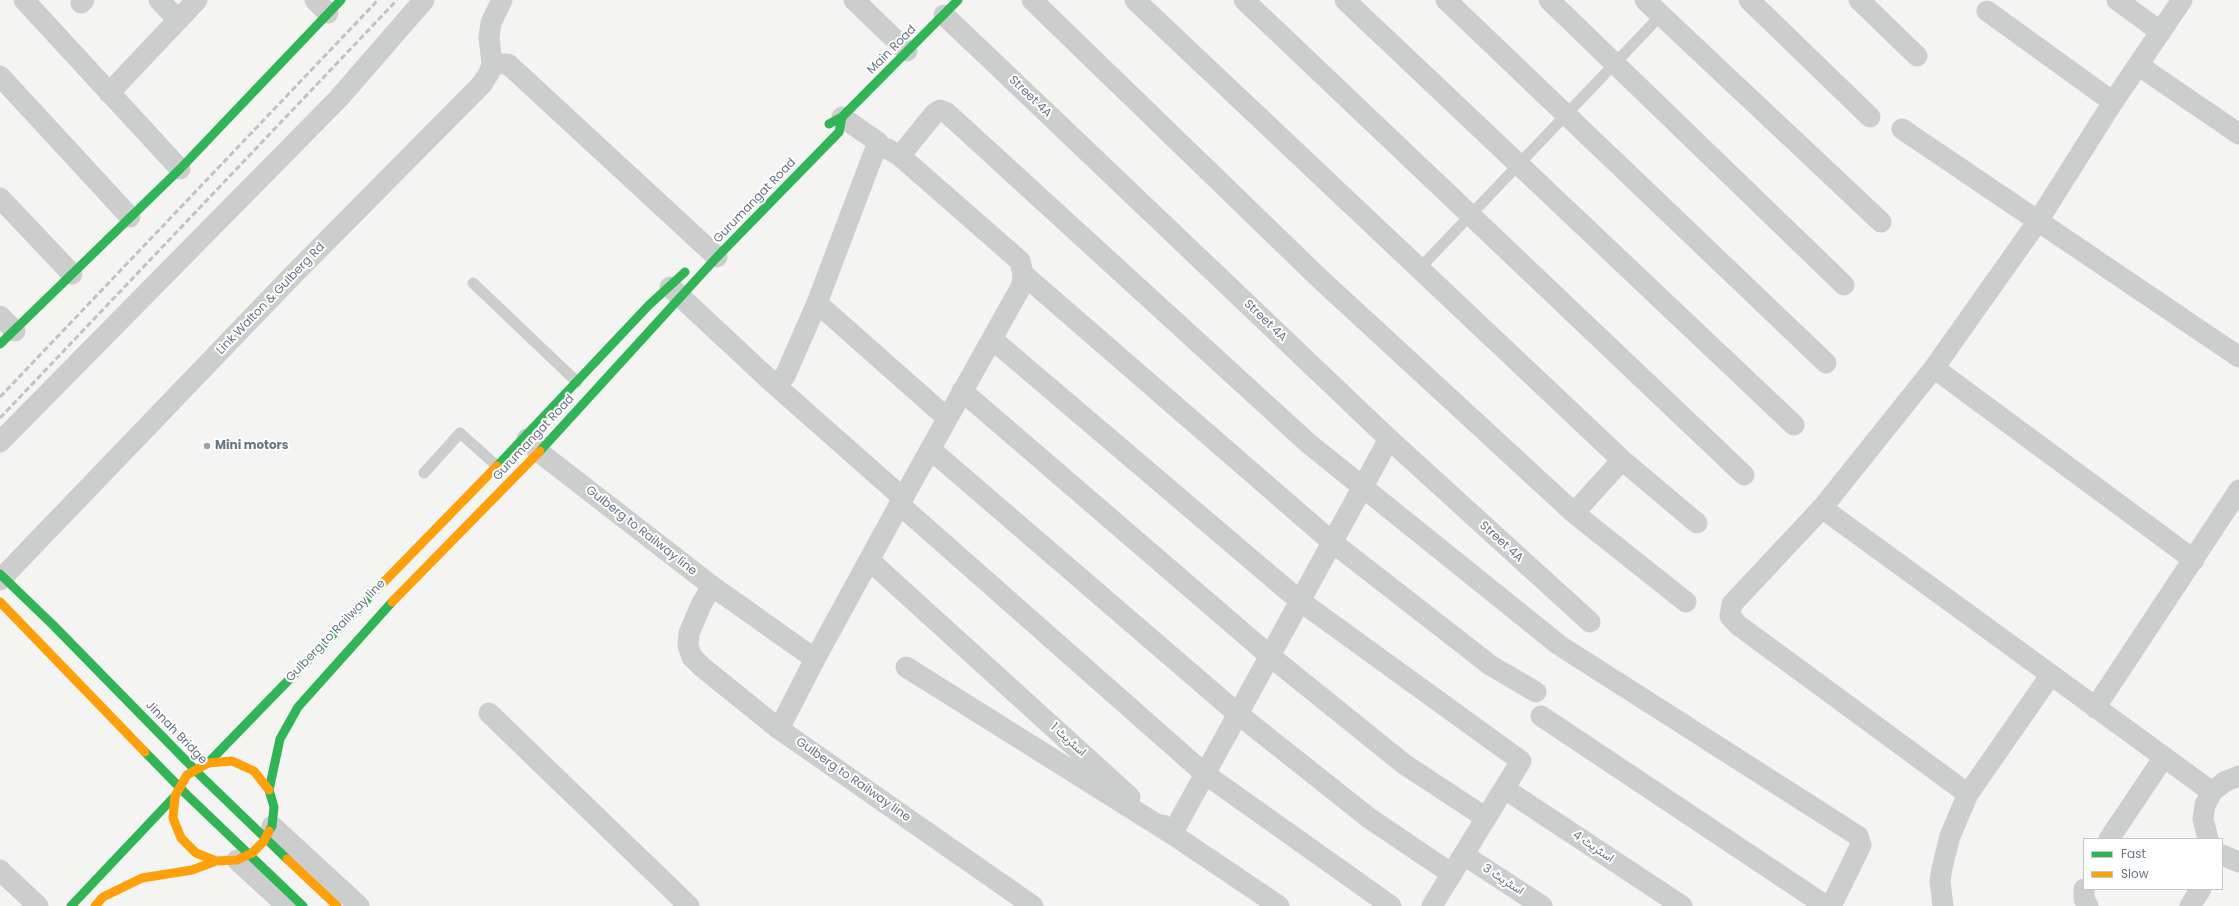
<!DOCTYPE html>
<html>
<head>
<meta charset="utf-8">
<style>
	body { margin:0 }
	#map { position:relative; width:2239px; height:906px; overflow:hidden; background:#f4f4f2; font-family:Poppins,sans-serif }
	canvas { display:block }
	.legend { position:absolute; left:2083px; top:838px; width:140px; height:52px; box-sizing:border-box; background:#fff; border:1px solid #c1c8cd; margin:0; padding:5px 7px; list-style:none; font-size:12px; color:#657682 }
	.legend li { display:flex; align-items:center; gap:8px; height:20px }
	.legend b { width:20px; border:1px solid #c1c8cd }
</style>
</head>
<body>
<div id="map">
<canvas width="2239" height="906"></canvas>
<ul class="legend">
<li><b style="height:5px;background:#30b455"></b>Fast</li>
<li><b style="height:5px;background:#ff9f0a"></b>Slow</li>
</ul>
</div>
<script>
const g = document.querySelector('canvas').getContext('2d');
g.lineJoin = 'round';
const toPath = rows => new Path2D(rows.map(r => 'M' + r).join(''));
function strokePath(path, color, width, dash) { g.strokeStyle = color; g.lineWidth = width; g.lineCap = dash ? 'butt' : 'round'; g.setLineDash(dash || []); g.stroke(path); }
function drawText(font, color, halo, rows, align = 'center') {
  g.font = font + ' Poppins,Vazirmatn,sans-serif'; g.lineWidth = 4; g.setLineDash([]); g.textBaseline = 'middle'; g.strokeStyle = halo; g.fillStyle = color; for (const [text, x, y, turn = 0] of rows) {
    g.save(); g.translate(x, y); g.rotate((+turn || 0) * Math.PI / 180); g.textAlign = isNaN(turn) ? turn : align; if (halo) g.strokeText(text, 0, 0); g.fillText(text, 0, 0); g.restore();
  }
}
const lane = toPath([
	[1419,269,1661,15],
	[473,283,577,382],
	[424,473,460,433,497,466]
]);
const street = toPath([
	[24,0,180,169],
	[159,0,178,20],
	[315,0,328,13],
	[854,0,907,51],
	[1032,0,1318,277,1574,513,1686,602],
	[1135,0,1622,460,1697,523],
	[1244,0,1744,475],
	[1345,0,1794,425],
	[1446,0,1826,363],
	[1549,0,1844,285],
	[1645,0,1881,222],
	[1749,0,1870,117],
	[1859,0,1917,56],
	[2117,0,2161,32],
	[81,3,84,0],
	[1987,11,2113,102],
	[944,15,1389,439,1590,622],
	[492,64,508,64,717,257],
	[2138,65,2239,134],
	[0,76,130,217],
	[109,93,197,0],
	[1902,129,2239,357],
	[888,149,900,156,1020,261,1023,274,1022,285,903,498],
	[900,156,934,114,940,110,947,113,1308,443,1559,645,1858,836,1861,845,1831,906],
	[0,198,72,274],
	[1023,274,1332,542,1490,665,1536,692],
	[670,287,774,384],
	[817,303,947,418],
	[0,316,15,331],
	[992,339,1300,601,1521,761,1432,906],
	[1934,368,2194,560],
	[962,391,1270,656,1404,764,1486,818],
	[527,439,539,452,712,586,815,659,779,729,1033,906],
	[0,442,339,98,424,0],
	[930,449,1238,714,1369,818,1452,874],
	[899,504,1205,774,1391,906],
	[1822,508,2212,792],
	[1574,513,1622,460],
	[869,560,1130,797],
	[0,580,291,277,482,84,489,73,492,64,489,37,491,23,502,0],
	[712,586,702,603,689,633,688,646,692,657,702,667,779,729],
	[815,659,903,498,774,384,785,376,817,303,878,142,842,117],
	[906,667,1172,834,1389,439],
	[2095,708,2239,490],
	[489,713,689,906],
	[1541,716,1826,906],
	[1505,789,1682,906],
	[1968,794,1738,625,1730,616,1732,604,1822,508,1934,368,2038,221,2113,102,2182,0],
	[1163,825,1172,834,1279,906],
	[272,826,359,906],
	[2109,839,2164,757],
	[2208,839,2203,819,2205,805,2212,792,2224,782,2239,776],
	[1464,855,1542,906],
	[2222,855,2239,862],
	[237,860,287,906],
	[0,870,38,906],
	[2084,889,2084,899,2088,906],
	[1943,906,1940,881,1942,868,1950,836,1968,794,2050,676],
	[2190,906,2201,889]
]);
const fast = toPath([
	[829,124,842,117,958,0],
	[0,344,180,169,341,0],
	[540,451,717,257,839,132,842,117],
	[497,466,649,305,685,272],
	[0,574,53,625,201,776,287,859],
	[145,752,186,794,303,906],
	[208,763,379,587],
	[269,831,272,826,274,807,269,790,280,739,298,707,392,602],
	[71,906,175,796]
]);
const slow = toPath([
	[379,587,497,466],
	[0,602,145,752],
	[392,602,540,451],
	[269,790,254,771,232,761,208,763,187,775,175,796,173,818,181,838,196,853,216,861,237,860,252,853,264,841,269,831],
	[287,859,337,906],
	[95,906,103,897,142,878,192,870,216,861]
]);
const rail = toPath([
	[0,397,378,0],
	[0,418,397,0]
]);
const markers = [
	[207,446,4,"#97a2a9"]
];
const streetNames = [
	["Main Road",892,50,-45],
	["Street 4A",1030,97,44],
	["Gurumangat Road",755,201,-46],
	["Link Walton & Gulberg Rd",271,299,-46],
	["Street 4A",1265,321,44],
	["Gurumangat Road",534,438,-47],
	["Gulberg to Railway line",641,531,38],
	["Street 4A",1501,542,42],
	["Gulberg to Railway line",336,631,-46],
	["Jinnah Bridge",176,733,46],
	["اسٹریٹ 1",1068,740,42],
	["Gulberg to Railway line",853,780,35],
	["اسٹریٹ 4",1593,847,34],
	["اسٹریٹ 3",1503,880,33]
];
const poiNames = [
	["Mini motors",215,446]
];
strokePath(lane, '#cccdcd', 11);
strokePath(street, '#cccdcd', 21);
strokePath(fast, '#30b455', 9);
strokePath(slow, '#ff9f0a', 9);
strokePath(rail, '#c1c2c2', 3, [6, 3]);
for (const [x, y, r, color] of markers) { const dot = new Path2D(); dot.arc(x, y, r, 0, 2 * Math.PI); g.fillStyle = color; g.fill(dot); strokePath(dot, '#fff', 1.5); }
drawText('12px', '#657682', '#fff', streetNames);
drawText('bold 12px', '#657682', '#fff', poiNames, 'left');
</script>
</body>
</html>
